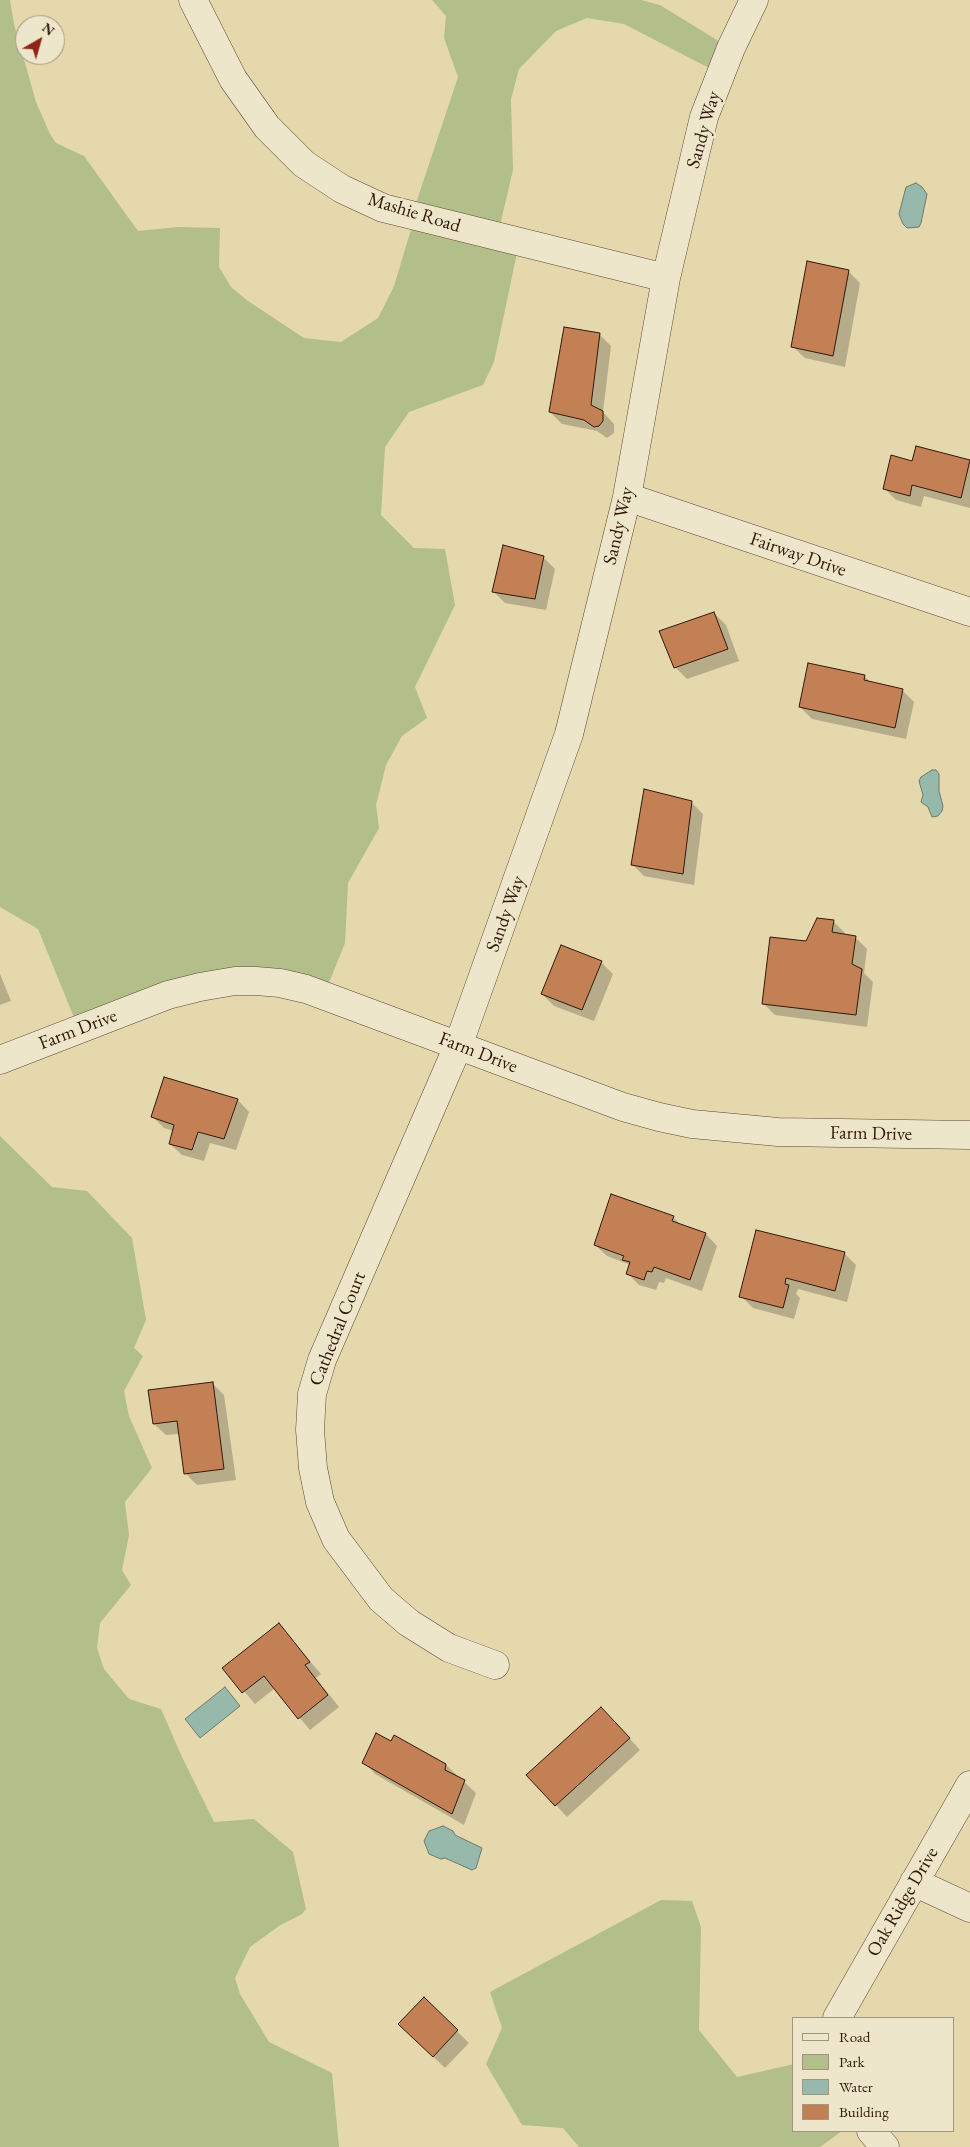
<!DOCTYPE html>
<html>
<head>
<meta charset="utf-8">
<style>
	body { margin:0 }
	#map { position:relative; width:970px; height:2147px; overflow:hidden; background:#e5d8ad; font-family:"EB Garamond",serif }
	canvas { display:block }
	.legend { position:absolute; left:792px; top:2017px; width:162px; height:115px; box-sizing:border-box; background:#eee6ca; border:1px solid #a2947e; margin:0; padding:6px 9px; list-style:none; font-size:15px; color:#30180c }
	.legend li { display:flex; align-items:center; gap:10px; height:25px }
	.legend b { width:25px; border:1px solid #a2947e }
	.north { position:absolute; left:15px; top:15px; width:50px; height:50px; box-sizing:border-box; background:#eee6ca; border:1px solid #a2947e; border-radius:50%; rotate:38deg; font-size:14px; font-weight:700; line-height:20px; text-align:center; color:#30180c }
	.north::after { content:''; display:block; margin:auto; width:18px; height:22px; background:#8f2418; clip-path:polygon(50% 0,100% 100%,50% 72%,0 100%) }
</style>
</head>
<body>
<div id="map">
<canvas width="970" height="2147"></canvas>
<ul class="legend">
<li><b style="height:6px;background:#eee6ca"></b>Road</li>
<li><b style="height:14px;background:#b2bf8b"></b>Park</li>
<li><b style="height:14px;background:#96b9ac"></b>Water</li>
<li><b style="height:14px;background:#c38055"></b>Building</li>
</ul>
<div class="north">N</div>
</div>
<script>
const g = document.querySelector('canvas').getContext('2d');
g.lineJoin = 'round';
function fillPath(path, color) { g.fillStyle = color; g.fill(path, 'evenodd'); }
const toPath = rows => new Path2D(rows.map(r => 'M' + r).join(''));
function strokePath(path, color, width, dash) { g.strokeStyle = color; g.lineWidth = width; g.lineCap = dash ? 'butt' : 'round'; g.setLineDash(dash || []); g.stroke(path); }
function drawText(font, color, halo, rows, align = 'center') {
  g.font = font + ' "EB Garamond",serif'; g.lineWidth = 5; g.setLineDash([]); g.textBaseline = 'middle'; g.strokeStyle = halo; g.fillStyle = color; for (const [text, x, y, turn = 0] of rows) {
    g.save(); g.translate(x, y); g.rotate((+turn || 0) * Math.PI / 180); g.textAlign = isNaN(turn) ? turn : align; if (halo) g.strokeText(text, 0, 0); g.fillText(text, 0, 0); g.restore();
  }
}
const green = toPath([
	[0,0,10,0,14,24,36,102,50,134,56,143,84,156,138,231,178,227,220,228,219,267,231,287,248,301,304,338,341,342,378,318,394,286,413,223,414,209,458,77,444,38,446,16,432,0,641,0,660,5,725,45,713,70,624,24,587,18,556,31,519,69,511,99,513,170,497,238,517,253,494,362,483,385,409,412,385,447,381,515,414,548,445,549,455,605,415,687,427,718,402,736,386,765,376,805,379,828,348,883,345,943,322,1000,255,987,77,1025,38,929,0,907],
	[0,1136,52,1187,87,1191,132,1238,146,1320,134,1348,143,1356,124,1391,129,1416,152,1468,125,1502,129,1535,122,1570,131,1585,100,1623,97,1648,104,1669,129,1699,161,1709,182,1757,214,1822,254,1819,293,1852,306,1909,302,1914,279,1926,250,1947,235,1978,240,1994,269,2042,332,2073,339,2147,0,2147],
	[661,1900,692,1901,701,1927,699,2030,737,2077,794,2064,794,2131,842,2131,820,2147,579,2147,563,2128,522,2125,486,2064,502,2028,490,1992]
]);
const water = toPath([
	[916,183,922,187,927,194,921,223,919,227,907,228,903,224,899,214,906,187,916,183],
	[932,770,936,770,939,774,939,791,943,806,942,811,938,816,932,817,928,807,921,802,923,795,919,781,921,777,932,770],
	[225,1687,240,1706,200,1738,185,1719,225,1687],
	[443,1826,453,1831,455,1835,482,1848,476,1868,472,1870,445,1858,441,1859,429,1854,424,1841,429,1831,443,1826]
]);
const shadow = toPath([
	[848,271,860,283,845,367,805,358,793,347],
	[599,334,611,346,603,412,614,424,614,433,607,438,597,431,562,424,550,412],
	[917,447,970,461,970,508,924,496,921,507,896,500,884,488,913,463],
	[543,557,555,569,546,610,505,603,493,591],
	[714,613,726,625,739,661,687,679,675,667],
	[864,676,872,683,902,690,914,702,906,739,812,719,800,707],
	[691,802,703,814,694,885,644,876,632,864],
	[833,921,845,933,845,936,855,937,867,949,864,973,873,982,867,1027,775,1015,763,1003,807,943],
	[601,962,613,974,594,1021,554,1006,542,994],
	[0,974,11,1001,0,1005],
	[165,1079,238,1100,249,1112,236,1150,210,1143,204,1161,182,1155,170,1144,174,1131,164,1128,152,1116],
	[673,1217,682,1226,706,1234,717,1246,702,1291,666,1278,664,1283,659,1282,656,1290,639,1285,627,1273,630,1266,628,1264,607,1256,595,1245],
	[844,1253,856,1265,847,1302,798,1289,796,1294,800,1298,794,1319,753,1308,741,1296],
	[212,1383,224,1395,236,1480,197,1485,186,1474,180,1434,166,1435,154,1424],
	[279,1625,321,1674,316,1678,339,1707,310,1730,275,1688,255,1704,224,1668],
	[613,1720,640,1750,567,1817,556,1805],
	[391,1743,446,1765,476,1793,464,1825,375,1774,364,1762],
	[424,1999,469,2043,445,2068,412,2036]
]);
const building = toPath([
	[807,261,849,270,833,356,791,347,807,261],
	[564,327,600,333,591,405,603,411,603,421,599,426,594,427,584,420,549,412,564,327],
	[916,446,970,460,961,498,912,485,910,496,883,489,891,455,912,461,916,446],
	[503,545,544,556,535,599,492,592,503,545],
	[714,612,728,649,674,668,659,631,714,612],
	[808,663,865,675,864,680,903,689,895,728,799,707,808,663],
	[644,789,692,801,683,874,631,865,644,789],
	[817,918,834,920,832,932,856,936,852,964,862,969,856,1015,762,1004,770,937,806,941,817,918],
	[561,945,602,961,582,1010,541,994,561,945],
	[164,1077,238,1099,224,1139,198,1132,192,1150,169,1144,174,1125,151,1117,164,1077],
	[611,1194,674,1216,672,1221,706,1233,690,1280,654,1267,652,1272,647,1271,644,1280,626,1274,630,1262,622,1260,624,1256,594,1245,611,1194],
	[756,1230,845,1252,835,1291,786,1278,785,1284,789,1285,783,1308,739,1297,756,1230],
	[213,1382,224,1469,184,1474,177,1421,153,1424,148,1390,213,1382],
	[279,1623,310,1662,305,1665,328,1695,298,1719,264,1676,242,1693,222,1668,279,1623],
	[601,1707,630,1738,555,1806,526,1775,601,1707],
	[376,1733,391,1741,394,1735,446,1764,445,1770,465,1780,452,1814,362,1763,376,1733],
	[424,1997,458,2030,433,2057,398,2024,424,1997]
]);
const minor = toPath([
	[193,0,233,79,267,127,304,164,342,189,383,208,666,278],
	[627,497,970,612],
	[0,1060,168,995,200,987,235,981,256,981,280,983,306,989,623,1107,659,1117,692,1124,778,1132,970,1135],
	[495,1665,449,1648,409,1623,381,1599,336,1539,320,1502,313,1468,310,1430,312,1394,322,1360,458,1046,569,734,627,497,666,278,704,117,731,48,754,0],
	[914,1882,970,1908],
	[837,2018,970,1785],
	[871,2131,885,2147]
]);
const streetNames = [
	["Sandy Way",704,130,-74],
	["Mashie Road",414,213,17],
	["Sandy Way",619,526,-77],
	["Fairway Drive",798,555,19],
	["Sandy Way",506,914,-70],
	["Farm Drive",78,1030,-21],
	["Farm Drive",478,1053,21],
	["Farm Drive",871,1134,1],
	["Cathedral Court",338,1329,-68],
	["Oak Ridge Drive",903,1902,-60]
];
fillPath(green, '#b2bf8b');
fillPath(water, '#96b9ac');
strokePath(water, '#6d796c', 1);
fillPath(shadow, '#0003');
fillPath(building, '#c38055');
strokePath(building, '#30180c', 1);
strokePath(minor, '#5d4834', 29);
strokePath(minor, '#eee6ca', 28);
drawText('19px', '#30180c', '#eee6ca', streetNames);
</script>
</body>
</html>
